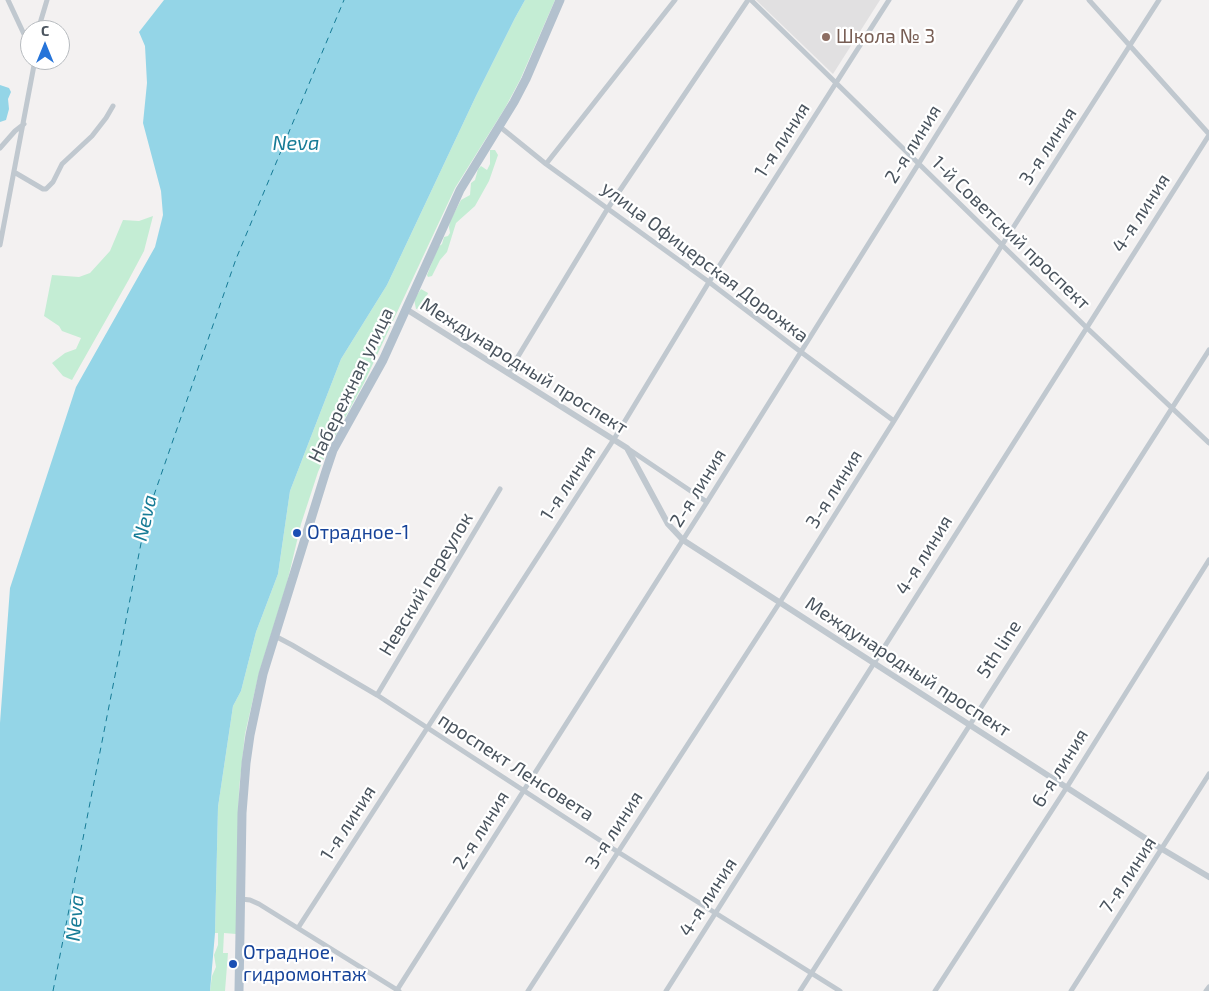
<!DOCTYPE html>
<html>
<head>
<meta charset="utf-8">
<style>
	body { margin:0 }
	#map { position:relative; width:1209px; height:991px; overflow:hidden; background:#f3f1f1; font-family:"Exo 2",sans-serif }
	canvas { display:block }
	.north { position:absolute; left:20px; top:20px; width:50px; height:50px; box-sizing:border-box; background:#fff; border:1px solid #b7bbbf; border-radius:50%; rotate:0deg; font-size:14px; font-weight:700; line-height:20px; text-align:center; color:#4a545e }
	.north::after { content:''; display:block; margin:auto; width:18px; height:22px; background:#2674d9; clip-path:polygon(50% 0,100% 100%,50% 72%,0 100%) }
</style>
</head>
<body>
<div id="map">
<canvas width="1209" height="991"></canvas>
<div class="north">С</div>
</div>
<script>
const g = document.querySelector('canvas').getContext('2d');
g.lineJoin = 'round';
function fillPath(path, color) { g.fillStyle = color; g.fill(path, 'evenodd'); }
const toPath = rows => new Path2D(rows.map(r => 'M' + r).join(''));
function strokePath(path, color, width, dash) { g.strokeStyle = color; g.lineWidth = width; g.lineCap = dash ? 'butt' : 'round'; g.setLineDash(dash || []); g.stroke(path); }
function drawText(font, color, halo, rows, align = 'center') {
  g.font = font + ' "Exo 2",sans-serif'; g.lineWidth = 4.5; g.setLineDash([]); g.textBaseline = 'middle'; g.strokeStyle = halo; g.fillStyle = color; for (const [text, x, y, turn = 0] of rows) {
    g.save(); g.translate(x, y); g.rotate((+turn || 0) * Math.PI / 180); g.textAlign = isNaN(turn) ? turn : align; if (halo) g.strokeText(text, 0, 0); g.fillText(text, 0, 0); g.restore();
  }
}
const education = toPath([
	[756,0,880,0,833,74]
]);
const green = toPath([
	[525,0,555,0,520,80,505,108,455,188,364,383,328,449,318,472,301,524,287,583,259,673,245,734,239,789,236,934,224,933,223,953,228,953,225,991,210,991,212,976,216,967,214,955,218,945,218,933,215,933,218,807,233,706,241,691,256,632,278,574,290,491,341,359,387,285,476,96,515,18],
	[490,150,495,150,498,155,489,181,475,206,456,223,447,252,440,260,432,276,428,277,427,275,438,247,442,244,444,237,448,236,450,233,449,227,450,221,461,200,470,195,471,183,475,180,478,169,481,166,487,170,490,164],
	[153,216,144,251,128,281,72,380,63,376,52,363,65,353,76,349,81,338,62,331,59,326,44,316,52,275,79,277,90,273,110,251,123,220,139,221],
	[421,289,428,293,422,308,416,309,414,299]
]);
const water = toPath([
	[164,0,525,0,515,18,476,96,387,285,341,359,290,491,278,574,256,632,241,691,233,706,218,807,215,933,210,991,0,991,0,723,10,588,76,387,155,247,163,215,161,191,143,123,147,83,145,46,139,32],
	[0,85,9,88,11,92,8,99,9,109,6,120,0,122]
]);
const ferry = toPath([
	[53,991,146,518,236,259,344,0]
]);
const minor = toPath([
	[8,0,30,47],
	[751,0,1086,327,1209,443],
	[1089,0,1209,134],
	[38,30,47,0],
	[499,126,546,164,709,282,801,352,894,421],
	[0,148,15,131,24,124],
	[546,164,675,0],
	[14,172,43,189,46,189,53,182,62,164,92,136,106,118,113,106],
	[0,245,35,60],
	[508,373,608,208,748,0],
	[627,448,707,502],
	[275,636,292,645,377,695,618,852,840,991],
	[377,695,500,489],
	[241,899,250,900,259,904,399,991],
	[298,928,614,439,709,282,889,0],
	[397,990,707,502,1021,0],
	[528,991,780,602,894,421,1002,245,1159,0],
	[666,991,1209,135],
	[800,991,1209,350],
	[935,991,1067,787,1209,560],
	[1071,991,1209,774],
	[1206,991,1209,987]
]);
const tertiary = toPath([
	[406,309,627,448,668,524,683,540,1162,849,1209,877]
]);
const primary = toPath([
	[239,991,242,813,246,763,250,735,263,674,325,474,333,450,383,360,460,190,514,102,526,79,560,0]
]);
const markers = [
	[826,37,5,"#8d6e63"],
	[297,533,5,"#1a4fb4"],
	[233,964,5,"#1a4fb4"]
];
const educationNames = [
	["Школа № 3",836,37]
];
const streetNames = [
	["1-я линия",782,140,-57],
	["2-я линия",913,144,-58],
	["3-я линия",1048,146,-57],
	["4-я линия",1141,213,-57],
	["1-й Советский проспект",1011,233,44],
	["улица Офицерская Дорожка",705,262,37],
	["Международный проспект",524,366,32],
	["Набережная улица",351,385,-64],
	["1-я линия",568,483,-57],
	["2-я линия",698,488,-58],
	["3-я линия",834,489,-58],
	["4-я линия",924,555,-58],
	["Невский переулок",426,584,-59],
	["5th line",999,649,-57],
	["Международный проспект",908,667,33],
	["проспект Ленсовета",516,767,33],
	["6-я линия",1060,768,-58],
	["1-я линия",348,823,-57],
	["2-я линия",481,830,-58],
	["3-я линия",614,830,-57],
	["7-я линия",1128,875,-57],
	["4-я линия",708,897,-57]
];
const transitNames = [
	["Отрадное-1",307,533],
	["Отрадное,",243,953],
	["гидромонтаж",243,975]
];
const waterNames = [
	["Neva",296,143],
	["Neva",145,518,-77],
	["Neva",75,918,-85]
];
fillPath(education, '#e1e0e1');
fillPath(green, '#c4edd4');
fillPath(water, '#94d5e7');
strokePath(ferry, '#167b96', 1, [6, 5]);
strokePath(minor, '#c0c8cf', 5);
strokePath(tertiary, '#c0c8cf', 6);
strokePath(primary, '#b3c1ce', 9);
for (const [x, y, r, color] of markers) { const dot = new Path2D(); dot.arc(x, y, r, 0, 2 * Math.PI); g.fillStyle = color; g.fill(dot); strokePath(dot, '#fff', 2); }
drawText('19px', '#785e54', '#fff', educationNames, 'left');
drawText('19px', '#4a545e', '#fff', streetNames);
drawText('19px', '#164399', '#fff', transitNames, 'left');
drawText('italic 20px', '#167b96', '#fff', waterNames);
</script>
</body>
</html>
